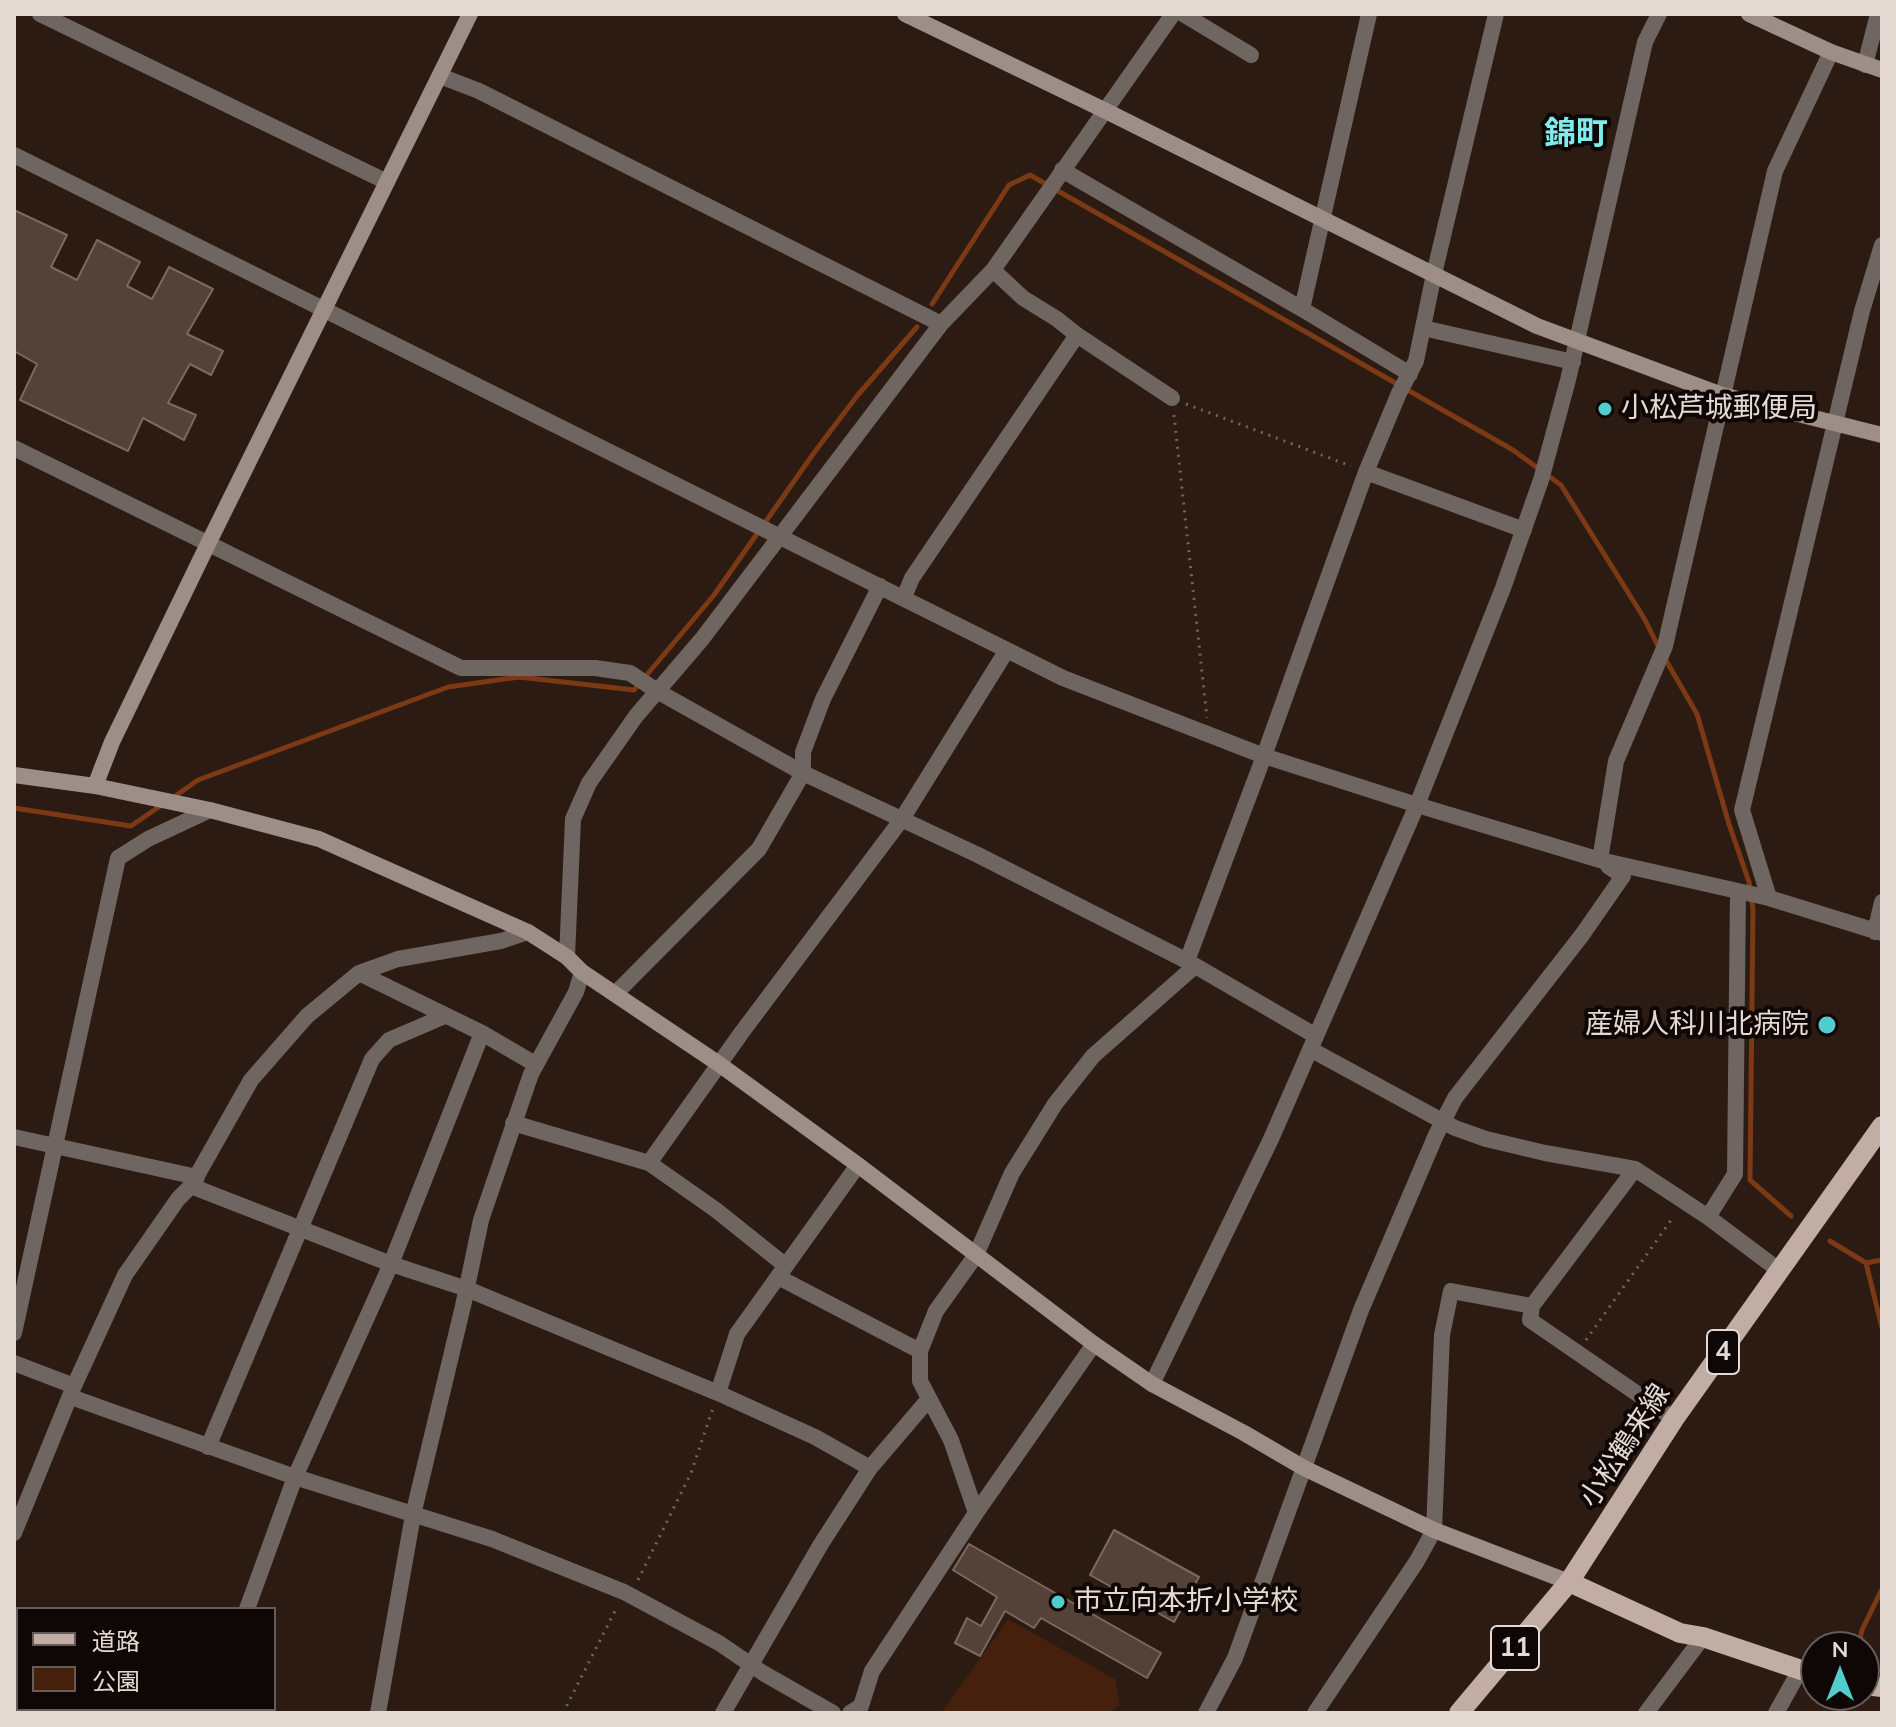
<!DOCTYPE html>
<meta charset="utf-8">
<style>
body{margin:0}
#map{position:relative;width:1896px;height:1727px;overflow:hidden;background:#2c1b13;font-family:Mulish,"Noto Sans JP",sans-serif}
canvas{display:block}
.frame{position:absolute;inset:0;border:16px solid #e5d9d3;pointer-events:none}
.legend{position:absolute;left:16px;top:1607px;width:260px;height:104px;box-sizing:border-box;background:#0f0705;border:2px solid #655b57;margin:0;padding:10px 14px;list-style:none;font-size:24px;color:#e5d9d3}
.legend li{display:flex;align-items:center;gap:16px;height:40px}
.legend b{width:40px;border:2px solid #655b57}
.north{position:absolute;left:1800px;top:1631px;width:80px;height:80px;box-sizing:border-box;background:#0f0705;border:2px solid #655b57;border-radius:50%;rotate:0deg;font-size:22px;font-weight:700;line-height:32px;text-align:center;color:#e5d9d3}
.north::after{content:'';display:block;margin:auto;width:28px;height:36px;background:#52cdce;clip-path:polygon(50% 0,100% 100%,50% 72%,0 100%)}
</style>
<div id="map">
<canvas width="1896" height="1727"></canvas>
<div class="frame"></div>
<ul class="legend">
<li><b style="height:10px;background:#c1ada4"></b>道路</li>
<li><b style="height:22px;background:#45200c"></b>公園</li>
</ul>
<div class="north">N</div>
</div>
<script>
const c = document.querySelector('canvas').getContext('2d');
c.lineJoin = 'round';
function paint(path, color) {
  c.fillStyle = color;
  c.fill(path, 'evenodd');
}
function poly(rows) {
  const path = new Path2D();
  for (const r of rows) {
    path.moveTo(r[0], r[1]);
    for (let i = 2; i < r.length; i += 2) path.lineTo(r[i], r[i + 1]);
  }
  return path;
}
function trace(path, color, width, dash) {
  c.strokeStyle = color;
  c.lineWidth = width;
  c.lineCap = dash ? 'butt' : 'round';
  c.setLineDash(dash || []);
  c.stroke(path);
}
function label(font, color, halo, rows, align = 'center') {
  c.font = font + ' Mulish,"Noto Sans JP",sans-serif';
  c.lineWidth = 8;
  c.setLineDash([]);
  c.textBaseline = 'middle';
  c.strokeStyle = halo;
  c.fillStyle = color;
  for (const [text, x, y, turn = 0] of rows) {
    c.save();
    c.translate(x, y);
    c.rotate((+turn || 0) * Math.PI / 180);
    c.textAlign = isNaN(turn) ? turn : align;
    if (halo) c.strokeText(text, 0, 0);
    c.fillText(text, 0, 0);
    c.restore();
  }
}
paint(poly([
 [1008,1619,1115,1679,1120,1705,1109,1713,941,1713]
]), '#45200c');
trace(poly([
 [932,304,1009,185,1030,175,1513,450,1561,485,1644,618,1659,648],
 [1664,657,1697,714,1729,824,1749,882,1753,909,1750,1180,1791,1216],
 [171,799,198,780,448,687,519,677,634,690,714,595,816,450,857,396,917,327],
 [14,808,131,826,163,804],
 [1830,1241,1866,1263,1882,1328],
 [1866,1263,1882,1260],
 [1858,1647,1862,1630,1882,1589],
 [1843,1713,1844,1702]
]), '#7b3914', 5);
const building = poly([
 [14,210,67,235,51,267,77,280,97,240,140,262,127,286,152,299,169,267,213,289,187,334,223,351,211,375,190,364,168,403,196,415,184,440,143,418,128,451,20,400,37,364,14,351,14,210],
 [1114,1530,1199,1577,1174,1622,1090,1575,1114,1530],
 [969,1544,1161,1653,1147,1678,1041,1618,1034,1628,1005,1611,980,1656,955,1643,967,1618,981,1626,997,1597,953,1570,969,1544]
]);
paint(building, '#544138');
trace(building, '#7d675e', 2);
trace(poly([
 [1186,404,1351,466],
 [1174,415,1207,718],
 [1586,1340,1674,1216],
 [638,1580,691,1473,713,1408],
 [563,1713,617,1607]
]), '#73645d', 3, [2, 6]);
trace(poly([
 [40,14,387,182],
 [1183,14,1251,55],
 [1369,14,1302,309,1410,374],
 [1865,65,1878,14],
 [440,76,479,91,941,324],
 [14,155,1063,678,1264,756,1417,805,1600,860,1769,898,1882,933],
 [1062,170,1302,309],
 [993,270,1023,298,1057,319,1077,335,1172,398],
 [1423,328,1573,362],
 [14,448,461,668,595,668,630,673,657,691,803,773,978,855,1187,961,1316,1036],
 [1366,472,1524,530],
 [904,597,912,578,1077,335],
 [1600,860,1616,761,1665,646,1775,171,1831,52],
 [1769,898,1742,810,1862,311,1882,245],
 [1875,932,1882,902],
 [567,957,573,819,589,783,636,716,702,639,941,324,993,270,1173,14],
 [1187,961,1264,756,1366,472,1399,393,1416,361,1434,274,1496,14],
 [359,973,482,1033,535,1064],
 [616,993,759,849,803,773,803,752,823,699,880,586],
 [1310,1049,1455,1128,1486,1139,1545,1153,1635,1169,1708,1217,1780,1271],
 [513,1123,649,1163,716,1210,786,1266],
 [14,1137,197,1177],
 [649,1163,742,1032,902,819,1007,650],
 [1635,1169,1532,1306,1530,1320,1674,1419],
 [191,1186,391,1264,467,1289,718,1393,815,1437,870,1468],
 [1708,1217,1735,1174,1738,891],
 [778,1277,920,1351],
 [14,1333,118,858,148,839,210,810],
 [14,1363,74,1386],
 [1152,1384,1271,1139,1417,805,1503,588,1541,480,1568,380,1645,42,1659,14],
 [718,1393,737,1334,858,1165],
 [71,1397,295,1477,492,1539,624,1592,719,1643,763,1673,833,1713],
 [208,1447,372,1059,389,1040,445,1016],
 [976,1513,951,1440,920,1381,920,1351,936,1311,976,1255,1012,1173,1055,1104,1093,1056,1195,966],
 [14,1533,74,1386,125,1275,178,1199,191,1186,251,1080,307,1016,359,973,398,959,501,941,528,932],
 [247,1609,295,1477,391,1264,482,1033],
 [210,1713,211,1709],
 [378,1713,413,1515,463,1306,481,1220,531,1074,576,992,582,972],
 [723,1713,821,1544,870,1468,928,1400],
 [850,1713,861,1706,872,1671,976,1513,1094,1344],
 [1206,1713,1235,1658,1361,1310,1436,1135,1455,1098,1582,935,1623,876,1608,866],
 [1315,1713,1417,1561,1434,1530,1442,1335,1451,1291,1532,1306],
 [1646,1713,1703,1637],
 [1776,1713,1800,1670]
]), '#6f6661', 16);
trace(poly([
 [905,14,1104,110,1537,326,1722,395,1882,435],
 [1749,14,1831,52,1882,70],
 [14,775,95,786,210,810,319,839,528,932,567,957,582,972,719,1064,858,1165,1094,1344,1152,1384,1244,1433,1304,1468,1434,1530,1569,1582],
 [95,786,112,742,208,544,470,14]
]), '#9d8e87', 16);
trace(poly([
 [1569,1582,1680,1633,1703,1637,1816,1675],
 [1864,1685,1882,1687],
 [1459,1713,1569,1582,1674,1419,1882,1126]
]), '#c1ada4', 20);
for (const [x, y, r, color] of [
 [1605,409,8,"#52cdce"],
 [1827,1025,10,"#52cdce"],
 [1058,1602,8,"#52cdce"]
]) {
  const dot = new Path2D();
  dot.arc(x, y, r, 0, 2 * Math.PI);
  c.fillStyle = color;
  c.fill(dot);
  trace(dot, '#0f0705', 3);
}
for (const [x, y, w] of [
 [1723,1352,32],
 [1515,1648,48]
]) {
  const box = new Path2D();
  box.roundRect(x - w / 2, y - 22, w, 44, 6);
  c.fillStyle = '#0f0705';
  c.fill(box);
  trace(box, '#e5d9d3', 2);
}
label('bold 26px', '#e5d9d3', null, [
 ["4",1723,1352],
 ["11",1515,1648]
]);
label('28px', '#e5d9d3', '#0f0705', [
 ["小松芦城郵便局",1621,409],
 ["産婦人科川北病院",1809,1025,"right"],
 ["市立向本折小学校",1074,1602]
], 'left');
label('28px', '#e5d9d3', '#0f0705', [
 ["小松鶴来線",1625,1446,-57]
]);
label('bold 32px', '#7febec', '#0f0705', [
 ["錦町",1576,134]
]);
</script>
